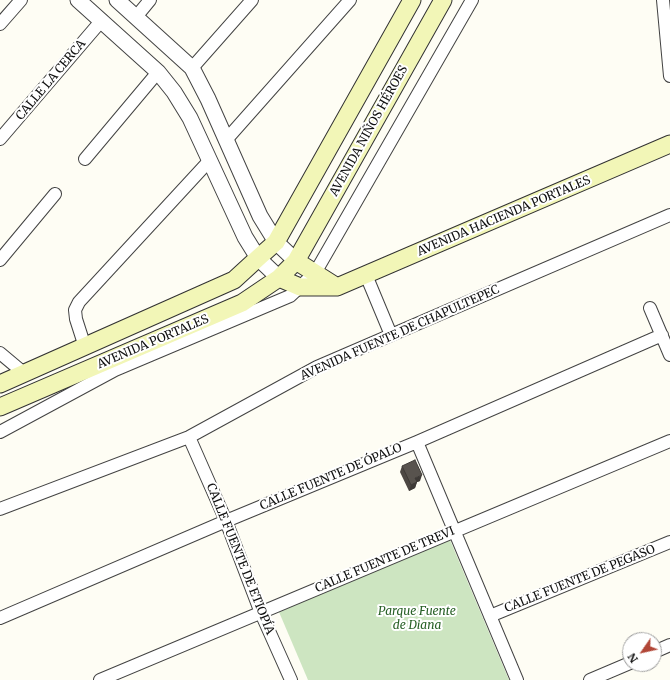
<!DOCTYPE html>
<meta charset="utf-8">
<style>
body{margin:0}
#map{position:relative;width:670px;height:680px;overflow:hidden;background:#fefdf4;font-family:Merriweather,serif}
canvas{display:block}
.north{position:absolute;left:622px;top:632px;width:40px;height:40px;box-sizing:border-box;background:#fff;border:1px solid #9f9f9f;border-radius:50%;rotate:236deg;font-size:11px;font-weight:700;line-height:16px;text-align:center;color:#101010}
.north::after{content:'';display:block;margin:auto;width:14px;height:18px;background:#b14637;clip-path:polygon(50% 0,100% 100%,50% 72%,0 100%)}
</style>
<div id="map">
<canvas width="670" height="680"></canvas>
<div class="north">N</div>
</div>
<script>
const c = document.querySelector('canvas').getContext('2d');
c.lineJoin = 'round';
function paint(path, color) {
  c.fillStyle = color;
  c.fill(path, 'evenodd');
}
function poly(rows) {
  const path = new Path2D();
  for (const r of rows) {
    path.moveTo(r[0], r[1]);
    for (let i = 2; i < r.length; i += 2) path.lineTo(r[i], r[i + 1]);
  }
  return path;
}
function trace(path, color, width, dash) {
  c.strokeStyle = color;
  c.lineWidth = width;
  c.lineCap = dash ? 'butt' : 'round';
  c.setLineDash(dash || []);
  c.stroke(path);
}
function label(font, color, halo, rows, align = 'center') {
  c.font = font + ' Merriweather,serif';
  c.lineWidth = 4;
  c.setLineDash([]);
  c.textBaseline = 'middle';
  c.strokeStyle = halo;
  c.fillStyle = color;
  for (const [text, x, y, turn = 0] of rows) {
    c.save();
    c.translate(x, y);
    c.rotate((+turn || 0) * Math.PI / 180);
    c.textAlign = isNaN(turn) ? turn : align;
    if (halo) c.strokeText(text, 0, 0);
    c.fillText(text, 0, 0);
    c.restore();
  }
}
paint(poly([
 [450,540,509,680,308,680,279,612]
]), '#cde5c1');
const minor = poly([
 [663,0,670,76],
 [136,17,150,0],
 [0,24,21,0],
 [192,68,252,0],
 [0,139,102,20],
 [226,140,350,0],
 [85,159,158,72],
 [0,260,55,194],
 [366,275,391,335],
 [650,308,670,355],
 [85,347,76,319,75,310,79,302,210,160],
 [0,353,25,374],
 [0,432,115,370,290,296,315,273,472,0],
 [189,437,226,521,261,613,291,680],
 [417,442,517,680],
 [0,509,189,437,317,367,670,215],
 [490,616,670,542],
 [0,618,226,521,417,442,662,335],
 [654,652,670,645],
 [100,680,670,441],
 [590,680,630,663]
]);
const tertiary = poly([
 [78,0,158,72,174,92,190,118,245,237,258,258,279,278],
 [117,0,192,68,208,99,260,216,276,242,296,261]
]);
const secondary = poly([
 [296,261,337,287],
 [279,278,300,287,337,287,670,144],
 [0,384,234,280,258,258,276,242,412,0],
 [0,407,242,303,279,278,296,261,443,0]
]);
trace(minor, '#434343', 14);
trace(tertiary, '#434343', 17);
trace(secondary, '#323232', 19);
trace(minor, '#fff', 12);
trace(tertiary, '#fff', 15);
trace(secondary, '#f2f6b7', 17);
paint(poly([
 [402,466,420,481,417,482,415,488,409,491,400,472]
]), '#4c4743');
paint(poly([
 [422,475,420,481,417,482,415,488,409,491,411,485,415,478]
]), '#3e3a37');
const building = poly([
 [415,460,422,475,415,478,417,482,411,485,402,466,415,460]
]);
paint(building, '#58534e');
trace(building, '#3e3a37', 1);
label('12px', '#101010', '#fff', [
 ["CALLE LA CERCA",51,80,-50],
 ["AVENIDA NIÑOS HÉROES",369,131,-61],
 ["AVENIDA HACIENDA PORTALES",504,216,-23],
 ["AVENIDA FUENTE DE CHAPULTEPEC",400,333,-24],
 ["AVENIDA PORTALES",153,342,-23],
 ["CALLE FUENTE DE ÓPALO",331,477,-23],
 ["CALLE FUENTE DE ETIOPÍA",240,559,68],
 ["CALLE FUENTE DE TREVI",385,560,-23],
 ["CALLE FUENTE DE PEGASO",580,579,-22]
]);
label('italic 12px', '#296127', '#fff', [
 ["Parque Fuente",417,612],
 ["de Diana",417,626]
]);
</script>
